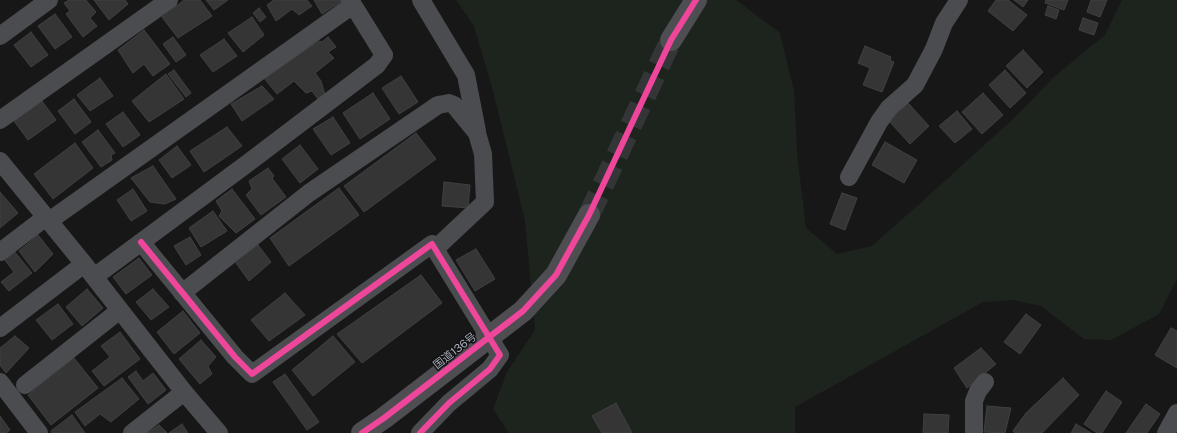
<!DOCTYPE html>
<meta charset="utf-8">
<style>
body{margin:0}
canvas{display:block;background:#171717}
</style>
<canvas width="1177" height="433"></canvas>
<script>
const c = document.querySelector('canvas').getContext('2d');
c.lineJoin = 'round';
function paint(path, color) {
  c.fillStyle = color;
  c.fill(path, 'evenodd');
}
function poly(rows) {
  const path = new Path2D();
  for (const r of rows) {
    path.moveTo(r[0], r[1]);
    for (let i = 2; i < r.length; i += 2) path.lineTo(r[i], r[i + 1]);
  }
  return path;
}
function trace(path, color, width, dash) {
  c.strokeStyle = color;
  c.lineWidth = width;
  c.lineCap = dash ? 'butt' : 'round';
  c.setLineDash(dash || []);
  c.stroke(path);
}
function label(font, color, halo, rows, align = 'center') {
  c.font = font + ' "Public Sans","Noto Sans JP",sans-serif';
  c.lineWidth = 3;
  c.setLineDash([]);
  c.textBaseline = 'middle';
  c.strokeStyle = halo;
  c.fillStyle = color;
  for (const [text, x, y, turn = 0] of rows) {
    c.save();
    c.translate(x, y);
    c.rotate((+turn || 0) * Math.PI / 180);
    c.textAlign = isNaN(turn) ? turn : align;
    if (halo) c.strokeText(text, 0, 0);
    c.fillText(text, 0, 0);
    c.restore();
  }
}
paint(poly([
 [456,0,736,0,780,33,794,91,797,154,806,228,837,254,872,246,925,199,1013,119,1054,77,1105,35,1122,0,1177,0,1177,279,1159,314,1111,340,1084,339,1041,306,1013,300,983,302,795,407,795,433,509,433,493,409,507,372,535,330,525,220,492,87,474,26]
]), '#1d241e');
const building = poly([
 [69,0,86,0,96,12,90,18,97,26,83,37,66,14,70,11,64,3,69,0],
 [94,0,125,0,128,4,109,20,94,0],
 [184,0,200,0,212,16,178,38,162,17,184,0],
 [206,0,228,0,214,10,206,0],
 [274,0,307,0,312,6,299,15,292,9,276,21,267,5,274,0],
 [314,0,341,0,342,1,322,14,314,0],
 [996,0,1008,0,1027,15,1013,31,988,11,996,0],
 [1014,0,1028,0,1023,7,1014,0],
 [1046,0,1068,0,1064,10,1045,3,1046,0],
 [1091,0,1107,0,1100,17,1087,12,1091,0],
 [1048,6,1059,10,1056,19,1045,15,1048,6],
 [259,8,266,17,260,22,253,13,259,8],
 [55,14,72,37,55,49,38,26,55,14],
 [252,17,264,35,243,52,228,33,252,17],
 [1083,18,1098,23,1094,35,1079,30,1083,18],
 [144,30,170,64,153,76,144,64,133,73,118,50,144,30],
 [31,32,48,55,31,67,14,45,31,32],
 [173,37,186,55,176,62,163,44,173,37],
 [328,37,336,47,328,52,334,58,315,73,321,81,325,95,318,99,312,91,306,93,294,81,277,94,264,78,319,41,322,42,328,37],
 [224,39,237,56,213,72,200,55,224,39],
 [865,46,891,57,890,60,894,62,882,92,863,85,870,68,858,63,865,46],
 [1023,50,1043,72,1027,88,1006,66,1023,50],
 [174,70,191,93,186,97,168,74,174,70],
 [1005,70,1026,93,1010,108,989,85,1005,70],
 [166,74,184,99,149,122,132,101,166,74],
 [401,76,418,102,399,114,382,88,401,76],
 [100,78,113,96,90,111,77,95,100,78],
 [262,86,274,99,242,121,231,104,262,86],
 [373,93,390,119,360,139,343,113,373,93],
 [983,93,1003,115,982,134,962,112,983,93],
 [74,99,91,122,75,134,58,111,74,99],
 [42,101,56,120,28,140,14,121,42,101],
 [908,103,929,126,910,144,889,121,908,103],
 [957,111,972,129,955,143,939,126,957,111],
 [123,112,140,135,123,147,106,124,123,112],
 [333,117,350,143,331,155,313,129,333,117],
 [227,127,242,146,204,172,190,151,227,127],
 [98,130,115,153,111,155,112,160,101,167,82,142,98,130],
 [416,133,436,159,364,212,344,186,416,133],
 [885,142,917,160,904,183,872,165,885,142],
 [75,143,93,168,53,199,34,174,75,143],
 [300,145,318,169,300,183,282,159,300,145],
 [177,146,191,165,172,178,159,160,177,146],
 [153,166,176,199,165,204,150,202,131,178,153,166],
 [268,168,274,176,272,178,286,197,261,215,246,195,252,189,249,181,268,168],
 [444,182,470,185,468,208,442,206,444,182],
 [339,188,359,215,289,266,270,238,339,188],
 [133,189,147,211,131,221,117,200,133,189],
 [232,189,255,219,236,233,219,216,222,211,216,201,232,189],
 [0,192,18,213,0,228,0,192],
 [842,193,857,198,845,230,830,224,842,193],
 [213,211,227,231,201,247,189,228,213,211],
 [38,235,53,254,35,272,19,251,38,235],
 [190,237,201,255,186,265,174,246,190,237],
 [258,245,271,262,249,281,236,263,258,245],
 [476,249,495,279,475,291,456,260,476,249],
 [14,251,32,273,9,291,1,282,14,272,4,259,14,251],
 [139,258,152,275,126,294,113,277,139,258],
 [421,275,442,303,362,363,337,334,421,275],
 [87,289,103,308,82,326,66,307,87,289],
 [153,289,169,307,151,320,136,302,153,289],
 [285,293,305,315,269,341,251,320,285,293],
 [58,304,73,324,52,340,36,320,58,304],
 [183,311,200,333,174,354,157,332,183,311],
 [1026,314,1041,325,1020,354,1004,342,1026,314],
 [1171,328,1177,331,1177,368,1155,355,1171,328],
 [120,332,140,359,104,386,92,371,110,357,101,346,120,332],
 [15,336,29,348,6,373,0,365,0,348,15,336],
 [333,336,355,362,313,396,292,370,333,336],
 [201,340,216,357,208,366,212,374,200,384,179,359,201,340],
 [981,348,996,364,967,388,954,368,981,348],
 [74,358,98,388,51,425,28,395,74,358],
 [136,371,143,381,153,373,166,390,148,404,128,377,136,371],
 [285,374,319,422,307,430,273,382,285,374],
 [122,378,139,399,111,422,100,414,85,426,75,412,122,378],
 [1063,378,1079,395,1042,433,1015,433,1013,431,1026,413,1063,378],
 [1106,391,1122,402,1102,433,1097,433,1084,424,1106,391],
 [616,403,632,433,602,433,592,416,616,403],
 [1146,404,1160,414,1147,433,1126,433,1146,404],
 [987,406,1011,408,1005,433,984,432,987,406],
 [924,414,949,415,948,433,923,433,924,414],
 [72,415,85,433,52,433,51,431,72,415],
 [0,416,10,430,6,433,0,433,0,416],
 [182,424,188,433,169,433,182,424],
 [1076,424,1091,433,1071,433,1076,424],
 [159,425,167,433,147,433,159,425]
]);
paint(building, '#353536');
trace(building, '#3f4043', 1);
trace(poly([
 [589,215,671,40]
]), '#343537', 22, [22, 11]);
trace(poly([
 [421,0,466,75,477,131],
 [0,36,49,0],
 [0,120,169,0],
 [0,161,84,264,184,392,219,433],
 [849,177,879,122,889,108,915,85,934,49,944,23,959,0],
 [49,221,353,5],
 [141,242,235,357,252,374,432,244,500,355,490,369,449,403,420,433],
 [0,252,46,217],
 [94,277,248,163,377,65,384,55,350,0],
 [182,293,309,193,438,105,449,103,454,105,477,133,483,154,485,202,435,249],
 [0,328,84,264],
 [0,382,39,433],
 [25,385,120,310],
 [132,433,184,392],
 [974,433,974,401,978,391,985,382],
 [1166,433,1177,413]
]), '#4b4c50', 18);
trace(poly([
 [671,40,696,0],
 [362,433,384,418,523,311,556,275,589,215]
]), '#4e4e52', 22);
trace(poly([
 [141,242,235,357,252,374,432,244,500,355,490,369,449,403,420,433],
 [362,433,384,418,523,311,556,275,589,215,671,40,696,0]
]), '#ed469a', 6);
label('11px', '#a8adb8', '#111113', [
 ["国道136号",455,351,-38]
]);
</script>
